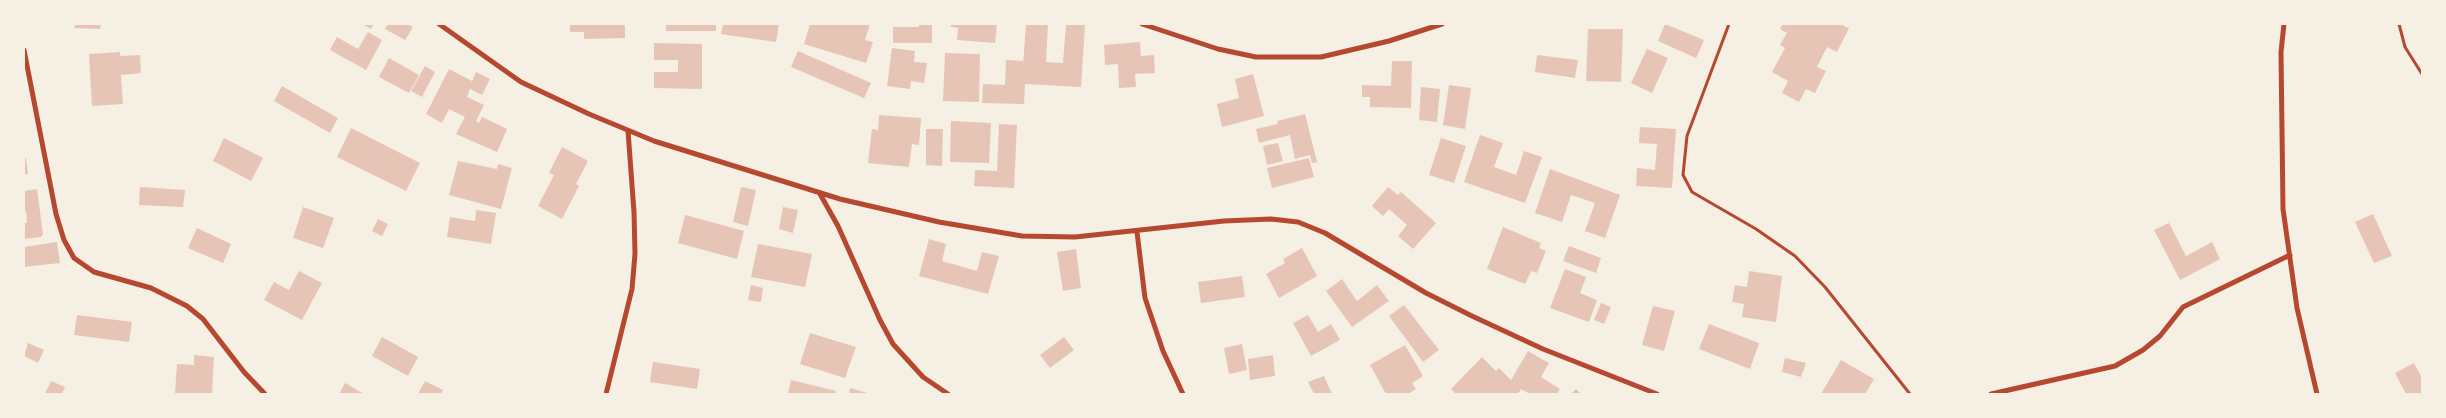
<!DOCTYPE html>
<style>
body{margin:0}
#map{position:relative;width:2446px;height:418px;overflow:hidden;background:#f6efe4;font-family:"Noto Sans",sans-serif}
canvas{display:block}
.frame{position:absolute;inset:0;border:25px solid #f6efe4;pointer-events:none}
</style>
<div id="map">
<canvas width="2446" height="418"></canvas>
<div class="frame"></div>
</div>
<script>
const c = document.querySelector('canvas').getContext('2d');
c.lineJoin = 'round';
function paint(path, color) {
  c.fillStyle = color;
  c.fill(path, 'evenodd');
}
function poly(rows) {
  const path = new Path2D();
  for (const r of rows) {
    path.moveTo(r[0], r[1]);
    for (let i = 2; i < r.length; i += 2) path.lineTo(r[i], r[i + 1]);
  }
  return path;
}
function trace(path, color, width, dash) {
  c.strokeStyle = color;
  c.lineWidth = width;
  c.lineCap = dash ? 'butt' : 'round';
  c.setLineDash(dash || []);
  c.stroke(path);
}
paint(poly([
 [75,24,101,24,100,29,74,28],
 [362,24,374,24,371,29],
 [388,24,408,24,413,27,405,40,385,29],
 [570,24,625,24,625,38,584,39,584,32,570,32],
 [666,24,716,24,716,31,666,31],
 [723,24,779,24,776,42,721,34],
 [810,24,870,24,865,40,873,42,866,63,804,44],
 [919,24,932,24,932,43,893,43,893,27,919,27],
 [951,24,997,24,995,43,957,40,958,28,951,27],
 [1026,24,1048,24,1046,62,1063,63,1066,24,1085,25,1081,87,1025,84,1024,104,982,103,983,84,1005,85,1006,60,1023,61,1023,66],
 [1665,24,1704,40,1696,58,1658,41],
 [1783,24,1840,24,1849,28,1837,52,1827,47,1817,67,1826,71,1815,93,1806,89,1799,102,1782,93,1788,81,1772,72,1785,48,1780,45,1787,33,1780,29],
 [1588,29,1623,29,1621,82,1586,81],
 [368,32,382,40,366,70,330,50,337,37,358,49],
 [1140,42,1141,56,1154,55,1155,73,1135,74,1136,87,1119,88,1118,64,1105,65,1104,45],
 [654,43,702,44,702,89,654,88,654,72,678,72,678,60,654,60],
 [892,48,915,51,914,62,927,63,924,83,911,81,910,89,887,86],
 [1647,49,1668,58,1652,93,1631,83],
 [798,51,871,83,864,98,791,67],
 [120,52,120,56,140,55,141,73,121,75,123,104,92,106,89,54],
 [945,53,980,54,979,102,943,101],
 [1537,55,1578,60,1575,78,1535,72],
 [389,58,419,75,409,93,379,77],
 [1392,61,1412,61,1411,108,1370,107,1370,97,1362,97,1362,85,1391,86],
 [425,66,435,72,422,97,411,91],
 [449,69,472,81,476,72,490,79,482,95,470,89,467,97,484,105,476,121,479,123,482,117,507,129,497,152,456,134,465,117,449,109,442,123,426,114],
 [1253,74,1264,116,1222,127,1217,104,1239,98,1235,79],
 [1449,85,1471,88,1465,129,1443,125],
 [282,86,338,118,330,133,274,101],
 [1421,87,1440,89,1437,122,1419,120],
 [1305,114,1317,162,1312,163,1310,155,1295,159,1290,135,1259,143,1256,129,1278,124,1277,121],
 [879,115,921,118,919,145,912,144,909,167,868,163,872,129,878,130],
 [951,121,991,123,989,163,950,162],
 [999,124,1017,125,1014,188,974,186,975,170,997,171],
 [1640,127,1676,129,1672,188,1636,186,1637,168,1655,170,1657,144,1639,143],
 [351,128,420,163,406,191,337,157],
 [926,129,943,129,942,166,926,165],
 [1480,135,1503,143,1494,167,1516,175,1524,151,1542,157,1525,203,1464,182],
 [224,138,263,158,251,181,213,161],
 [1441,138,1466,146,1454,183,1429,175],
 [1278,143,1283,161,1267,165,1263,146],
 [562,147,588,161,576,184,579,186,562,219,538,206,554,175,549,173],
 [24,158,26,158,28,174,24,175],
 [1309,158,1314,177,1272,188,1267,168],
 [458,161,497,169,498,164,512,168,501,209,449,195],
 [1550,169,1620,195,1605,238,1585,231,1595,203,1571,195,1562,222,1535,213],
 [140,187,185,190,183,207,139,205],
 [741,187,756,190,748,226,733,222],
 [1388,187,1398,195,1401,192,1436,223,1413,249,1398,236,1407,225,1389,209,1383,216,1372,206],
 [37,189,43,234,41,237,24,239,24,223,27,223,26,211,24,211,24,191],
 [303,207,334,218,323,248,293,238],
 [783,207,798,210,793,233,779,229],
 [476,210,496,213,491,244,447,237,450,217,475,221],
 [2373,214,2392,256,2374,263,2355,222],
 [685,215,744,231,737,259,678,243],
 [378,219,388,224,382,236,372,231],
 [2169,223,2186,256,2212,242,2220,259,2180,280,2154,230],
 [1503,227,1541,243,1539,248,1546,251,1537,273,1531,271,1525,284,1487,269],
 [197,228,231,244,223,263,188,248],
 [929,239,946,244,942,261,977,271,982,252,999,256,988,294,919,276],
 [57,242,60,263,24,267,24,247],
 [758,244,812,254,805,287,751,277],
 [1569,246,1601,258,1596,273,1563,261],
 [1302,248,1317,276,1279,298,1266,274,1285,263,1283,259],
 [1076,249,1081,288,1063,291,1057,252],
 [1565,269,1586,277,1580,293,1597,300,1589,322,1550,308],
 [299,271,322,283,302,320,264,300,274,282,289,290],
 [1749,271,1782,276,1776,322,1742,317,1744,304,1732,302,1735,285,1747,287],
 [1242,276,1245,297,1201,303,1198,282],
 [1342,279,1357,301,1377,285,1389,301,1352,327,1326,291],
 [751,285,763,288,761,302,748,300],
 [1601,303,1611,307,1604,324,1594,320],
 [1404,305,1439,350,1423,362,1389,316],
 [1653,306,1675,311,1664,351,1642,345],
 [77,315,132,322,129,342,74,335],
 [1308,315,1318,332,1331,324,1340,340,1311,356,1293,323],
 [1709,324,1759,343,1750,369,1699,349],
 [810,333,856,347,845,378,800,364],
 [382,337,418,357,408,376,372,356],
 [1064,337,1074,350,1050,368,1040,355],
 [28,343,44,350,38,363,24,356],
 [1242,344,1247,370,1229,374,1224,348],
 [1405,345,1423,376,1412,383,1416,389,1408,394,1386,394,1370,365],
 [1528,351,1549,363,1541,377,1560,389,1557,394,1530,394,1519,388,1521,390,1517,394,1456,394,1451,389,1482,357,1496,371,1499,368,1511,380],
 [194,355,214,357,212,394,175,394,177,364,194,365],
 [1273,355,1275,376,1250,380,1248,359],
 [1785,358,1806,363,1801,377,1782,372],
 [1841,360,1874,379,1865,394,1821,394],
 [653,362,700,369,697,389,650,382],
 [2414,363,2422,378,2422,394,2406,394,2395,373],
 [1324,376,1332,394,1314,394,1308,382],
 [791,380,836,391,835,394,788,394],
 [51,381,65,387,62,394,45,394],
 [425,381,443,390,441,394,418,394],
 [345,383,364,394,339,394],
 [850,388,871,394,849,394],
 [1576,389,1581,394,1571,394]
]), '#e6c5b7');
trace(poly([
 [1729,24,1687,136,1683,175,1692,192,1756,229,1795,256,1825,287,1910,394],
 [2399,24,2405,47,2422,74]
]), '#b5482f', 3);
trace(poly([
 [439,24,521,82,589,114,654,141,840,199,939,222,1022,236,1075,237,1224,221,1271,219,1298,222,1325,233,1426,293,1472,316,1543,349,1657,394],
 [1142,24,1218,49,1256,57,1321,57,1389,41,1442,24],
 [2284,24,2281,52,2283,209,2297,308,2317,394],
 [24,50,56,214,64,240,74,258,94,272,151,288,187,306,203,319,244,372,265,394],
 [820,194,838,226,880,320,893,344,923,377,948,394],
 [1137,232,1145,298,1163,351,1183,394],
 [606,394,632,289,635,254,634,212,628,131],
 [1991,394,2115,366,2143,350,2160,336,2183,307,2290,255]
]), '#b5482f', 5);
</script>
